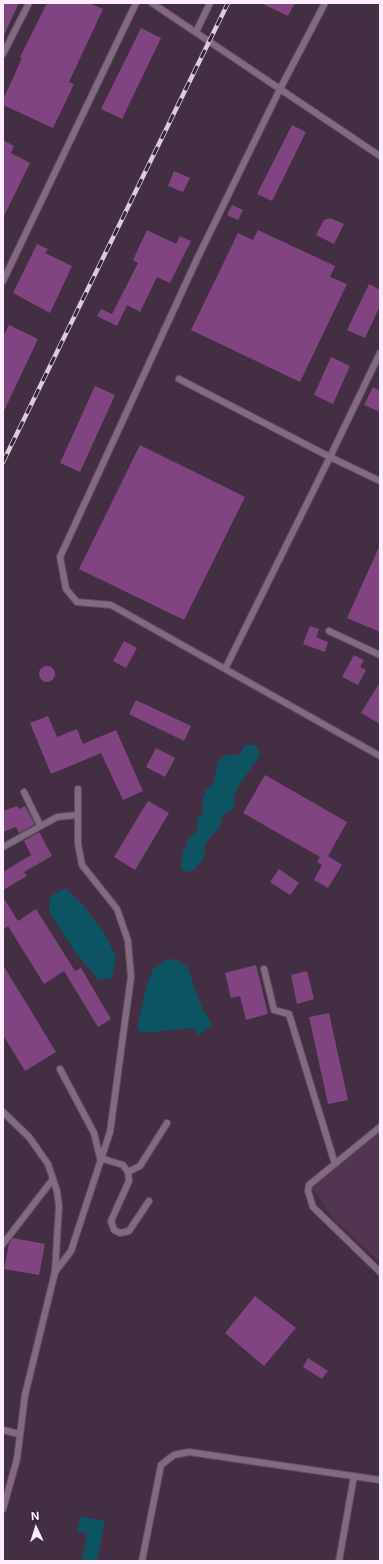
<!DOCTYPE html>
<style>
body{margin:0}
#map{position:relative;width:383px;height:1564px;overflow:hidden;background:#442e44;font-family:Inter,sans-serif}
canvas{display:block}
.frame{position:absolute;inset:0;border:4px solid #fbedfb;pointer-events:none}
.north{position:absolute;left:16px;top:1508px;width:40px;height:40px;-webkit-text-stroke:3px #392439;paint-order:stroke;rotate:356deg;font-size:11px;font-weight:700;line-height:16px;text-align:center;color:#fbedfb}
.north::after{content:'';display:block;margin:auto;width:14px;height:18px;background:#fbedfb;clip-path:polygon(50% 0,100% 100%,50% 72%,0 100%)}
</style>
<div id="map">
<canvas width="383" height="1564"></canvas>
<div class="frame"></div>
<div class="north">N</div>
</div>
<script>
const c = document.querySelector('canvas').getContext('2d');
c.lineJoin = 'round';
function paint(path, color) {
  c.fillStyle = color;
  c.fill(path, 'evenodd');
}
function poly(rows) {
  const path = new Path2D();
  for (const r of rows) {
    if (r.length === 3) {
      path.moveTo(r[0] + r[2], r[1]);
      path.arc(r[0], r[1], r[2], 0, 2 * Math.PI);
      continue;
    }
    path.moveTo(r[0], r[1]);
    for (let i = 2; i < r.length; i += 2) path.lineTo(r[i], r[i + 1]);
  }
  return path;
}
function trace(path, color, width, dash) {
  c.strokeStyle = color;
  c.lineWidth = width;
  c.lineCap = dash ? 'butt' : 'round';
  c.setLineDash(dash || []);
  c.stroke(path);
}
paint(poly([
 [380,1131,380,1262,333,1219,311,1186]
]), '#513551');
paint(poly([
 [245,745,256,745,260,755,237,788,234,796,234,809,222,815,220,827,207,841,204,848,205,854,203,860,192,871,186,872,181,869,183,850,187,846,187,840,197,831,197,819,203,813,203,796,207,789,213,785,218,761,226,755,239,755],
 [65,888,83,905,104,932,116,957,112,978,99,980,77,955,49,912,50,897],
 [176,959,187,967,202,1008,213,1025,199,1035,193,1028,141,1033,137,1027,147,985,153,969,166,960],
 [80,1516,105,1521,97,1561,82,1561,87,1534,77,1531]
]), '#0d5463');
paint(poly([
 [3,3,19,3,3,37],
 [47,3,89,3,103,9,69,82,74,84,53,128,3,105,3,100,22,58,20,57],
 [261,3,295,3,288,16],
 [141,28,161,38,122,119,101,109],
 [292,125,306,132,272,201,257,194],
 [3,140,14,146,11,153,30,163,3,218],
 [174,171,190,178,183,192,168,186],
 [232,205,243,210,238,220,227,215],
 [330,218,344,224,334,244,316,235,324,220],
 [147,230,176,244,180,236,191,241,170,283,157,277,140,312,127,305,117,326,97,316,101,309,112,314,138,263,133,260],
 [258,230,335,266,330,277,347,284,300,382,191,330,238,233,253,240],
 [37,244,48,249,45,253,72,266,50,313,13,293],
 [369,284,380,290,380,306,365,338,347,330],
 [9,325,38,339,3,413,3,337],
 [331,357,350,366,333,404,314,395],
 [95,386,115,395,80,472,60,463],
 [373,387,380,391,380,412,364,405],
 [140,445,245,497,184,620,79,569],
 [380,545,380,632,347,618],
 [310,626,319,629,316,637,328,642,325,652,303,644],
 [124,641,137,648,126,668,113,661],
 [354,655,364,660,360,667,366,670,358,685,342,677],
 [47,674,8],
 [380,682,380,724,361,713],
 [136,700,191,726,184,741,129,714],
 [48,716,57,737,77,729,83,744,116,730,143,791,123,800,101,753,51,774,30,723],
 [156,748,175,758,165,777,146,767],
 [265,775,347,822,328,856,342,865,328,888,314,880,322,865,317,862,320,857,243,813],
 [148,801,169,813,135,870,114,857],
 [17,806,19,809,25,806,35,824,19,833,16,827,3,832,3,811],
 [39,832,52,856,24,872,27,876,3,890,3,872,31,855,24,841],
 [279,869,299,883,290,895,270,882],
 [3,897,18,921,36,909,75,971,81,968,111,1019,98,1027,64,971,44,984,8,926,3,930],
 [3,965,56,1052,25,1071,3,1035],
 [256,965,268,1014,246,1020,240,996,231,998,225,973],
 [307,971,314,999,297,1004,291,975],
 [329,1013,348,1100,328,1104,309,1017],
 [13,1238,45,1244,39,1275,4,1269,9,1244],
 [255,1296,296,1328,264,1366,225,1333],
 [308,1358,328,1371,322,1379,303,1367]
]), '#804581');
const lane = poly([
 [152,3,280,89,325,3],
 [196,32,210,3],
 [3,54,29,3],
 [380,156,280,89,197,259,60,557,66,589,77,602,111,605,380,756],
 [3,281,136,3],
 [380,353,330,457,380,481],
 [179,379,330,457,225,669],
 [329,631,380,655],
 [24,792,40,825],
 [3,847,57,817,78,815],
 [264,969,274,1010,289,1014,335,1164],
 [60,1069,94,1133,100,1158,123,1165,128,1172,129,1181,111,1221,114,1230,120,1233,129,1231,149,1201],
 [3,1112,29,1137,48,1164,57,1191,59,1206,55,1272,25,1395,17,1459,3,1509],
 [380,1127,309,1185,308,1191,313,1207,380,1272],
 [128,1172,140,1166,167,1123],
 [3,1244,53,1179],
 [55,1272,71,1251,110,1132,131,977,128,941,117,909,82,865,78,844,78,789],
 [3,1430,19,1434],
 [142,1561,161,1465,174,1455,189,1452,380,1480],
 [339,1561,354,1476]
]);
trace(lane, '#604d60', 8);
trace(lane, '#836a82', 6);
const rail = poly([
 [3,462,228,3]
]);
trace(rail, '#dbcbdb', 4.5);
trace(rail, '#392439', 3, [9]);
</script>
